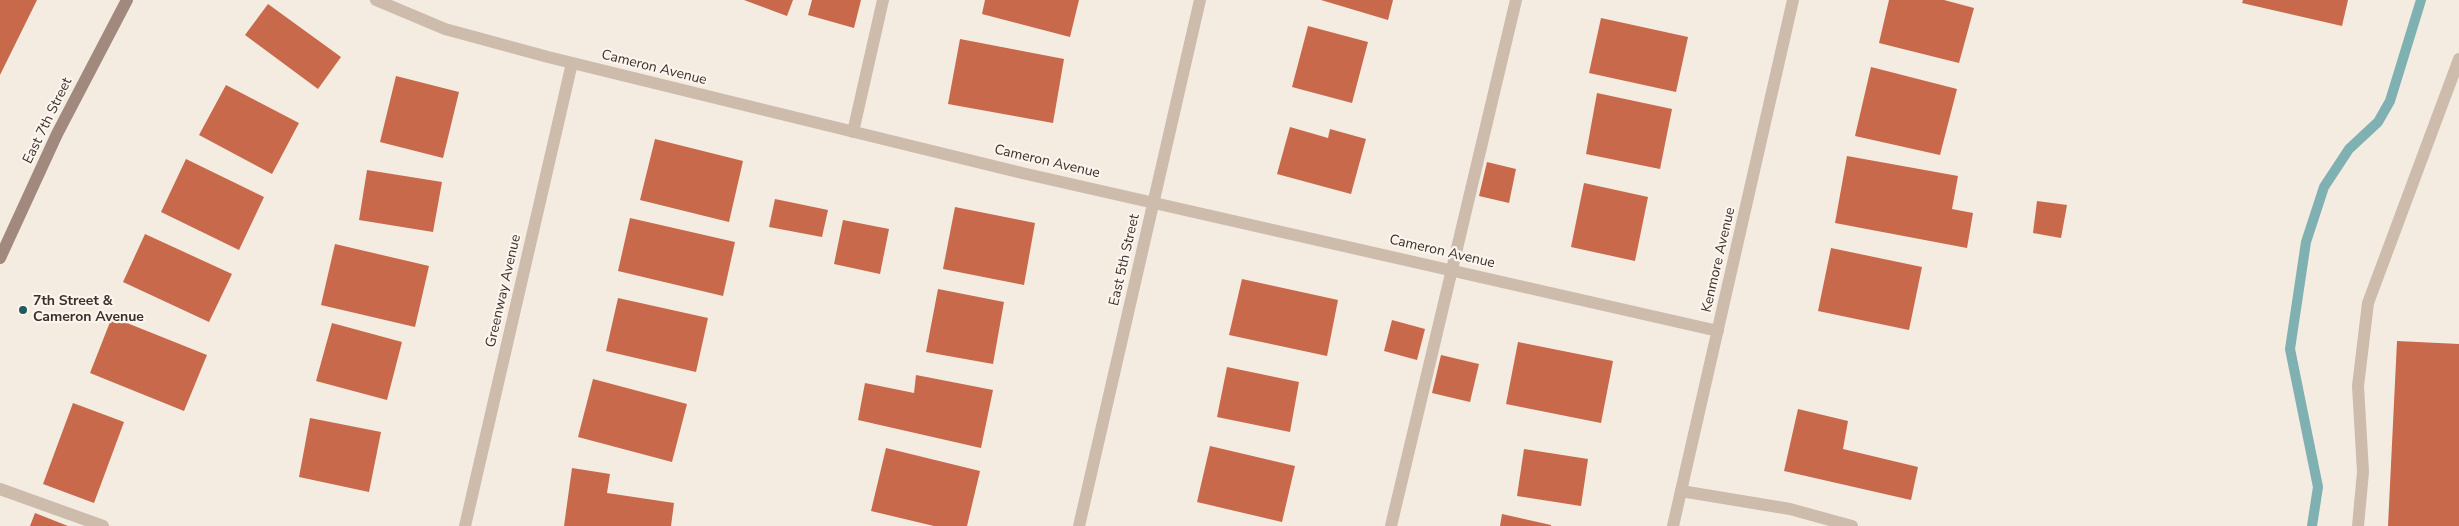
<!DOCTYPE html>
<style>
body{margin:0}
canvas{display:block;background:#f4ebe1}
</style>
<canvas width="2459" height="526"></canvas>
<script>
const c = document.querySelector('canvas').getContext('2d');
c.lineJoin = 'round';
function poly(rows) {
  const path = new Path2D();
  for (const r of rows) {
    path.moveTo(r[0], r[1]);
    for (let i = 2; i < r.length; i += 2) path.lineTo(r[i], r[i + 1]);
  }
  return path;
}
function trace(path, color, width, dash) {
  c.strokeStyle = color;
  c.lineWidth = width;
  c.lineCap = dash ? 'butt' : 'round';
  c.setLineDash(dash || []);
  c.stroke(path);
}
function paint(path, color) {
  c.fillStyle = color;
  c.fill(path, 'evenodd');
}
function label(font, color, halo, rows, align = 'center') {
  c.font = font + ' "Nunito Sans",sans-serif';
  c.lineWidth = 4.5;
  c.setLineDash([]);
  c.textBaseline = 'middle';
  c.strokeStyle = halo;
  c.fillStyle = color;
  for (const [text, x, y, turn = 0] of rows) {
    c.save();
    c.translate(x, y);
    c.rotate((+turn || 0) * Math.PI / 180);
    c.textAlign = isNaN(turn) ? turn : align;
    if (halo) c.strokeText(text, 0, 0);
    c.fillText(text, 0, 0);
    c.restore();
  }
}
trace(poly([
 [2312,526,2318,487,2290,349,2306,242,2324,187,2349,149,2378,122,2390,101,2421,0]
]), '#7fb0b2', 10);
paint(poly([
 [0,0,37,0,0,75],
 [744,0,793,0,787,16],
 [812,0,861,0,854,28,808,15],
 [985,0,1079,0,1070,37,982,14],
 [1321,0,1393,0,1388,20],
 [1889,0,1944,0,1974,8,1959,63,1879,43],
 [2243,0,2348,0,2342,26,2242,3],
 [268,4,341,57,318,89,245,35],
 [1601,18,1688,37,1676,92,1589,73],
 [1308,26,1368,42,1352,103,1292,87],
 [960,39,1064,59,1053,123,948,104],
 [1871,67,1957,89,1940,155,1855,136],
 [396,76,459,92,443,158,380,142],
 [226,85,299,123,272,174,199,135],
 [1597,93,1672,109,1660,169,1586,154],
 [1290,127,1328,138,1330,129,1366,139,1351,194,1277,174],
 [655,139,743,161,729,222,640,200],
 [1847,156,1958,176,1952,209,1973,213,1967,248,1835,223],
 [186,159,264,197,239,250,161,212],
 [1487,162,1516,169,1509,203,1479,196],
 [367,170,442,182,433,232,359,220],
 [1584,183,1648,197,1635,261,1571,247],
 [775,199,828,210,822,237,769,227],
 [2037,201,2067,205,2061,238,2033,233],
 [955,207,1035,223,1024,285,943,269],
 [630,218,735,242,723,296,618,271],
 [843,220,889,229,880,274,834,264],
 [145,234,232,274,209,322,123,282],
 [335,244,429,266,415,327,321,305],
 [1831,248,1922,267,1909,330,1818,311],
 [1242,279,1338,300,1327,356,1229,335],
 [938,289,1004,302,993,364,926,352],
 [618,298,708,318,696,372,606,351],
 [112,317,207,355,184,411,90,373],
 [1392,320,1425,329,1417,360,1384,351],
 [332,323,402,342,387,400,316,381],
 [2397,341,2459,344,2459,526,2388,526],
 [1518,342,1613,361,1601,423,1506,404],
 [1441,355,1479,364,1470,402,1432,393],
 [1227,367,1299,382,1290,432,1217,417],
 [916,375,993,390,981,448,858,420,865,383,914,393],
 [593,379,687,404,672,462,578,437],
 [73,403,124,422,94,503,43,484],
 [1798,409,1848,421,1843,449,1918,467,1911,500,1784,471],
 [310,418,381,432,369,492,299,477],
 [1210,446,1295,466,1282,522,1197,502],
 [886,448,980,471,967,526,934,526,871,511],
 [1524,449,1588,459,1581,506,1517,496],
 [572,468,610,474,607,493,674,503,671,526,564,526],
 [35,513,68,526,30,526],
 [1502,514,1551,525,1551,526,1500,526]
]), '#c8694b');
trace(poly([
 [853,132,883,0],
 [0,489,103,526],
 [1681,491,1790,509,1852,526],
 [1391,526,1516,0],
 [2358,526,2363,472,2358,386,2368,303,2459,59]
]), '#cdbbac', 12);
trace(poly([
 [376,0,445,29,548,57,1022,173,1718,331],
 [465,526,572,63],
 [1079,526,1200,0],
 [1673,526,1793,0]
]), '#cdbbac', 12);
trace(poly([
 [0,258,57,134,127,0]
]), '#a18a7d', 12);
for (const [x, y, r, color] of [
 [23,310,5,"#1f5a5e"]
]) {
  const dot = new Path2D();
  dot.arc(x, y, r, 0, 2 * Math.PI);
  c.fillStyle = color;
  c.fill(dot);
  trace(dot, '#fbf5ee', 2);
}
label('14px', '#3b302b', '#fbf5ee', [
 ["Cameron Avenue",654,68,14],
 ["East 7th Street",48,121,-64],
 ["Cameron Avenue",1047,162,13],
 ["Cameron Avenue",1442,252,13],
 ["East 5th Street",1125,260,-77],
 ["Kenmore Avenue",1719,260,-77],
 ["Greenway Avenue",504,291,-77]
]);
label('bold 14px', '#3b302b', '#fbf5ee', [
 ["7th Street &",33,302],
 ["Cameron Avenue",33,318]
], 'left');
</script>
